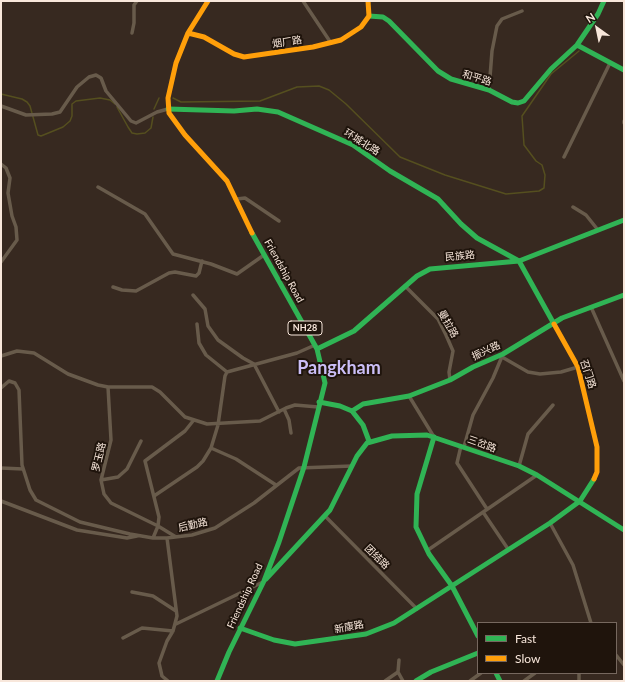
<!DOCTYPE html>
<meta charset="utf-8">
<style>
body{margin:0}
#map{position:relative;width:625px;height:682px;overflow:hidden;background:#372920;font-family:Lato,sans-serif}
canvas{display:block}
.frame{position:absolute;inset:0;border:2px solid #f8e7db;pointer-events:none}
.legend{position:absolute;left:477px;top:622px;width:140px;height:52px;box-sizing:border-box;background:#1f140c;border:1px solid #76685f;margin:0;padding:5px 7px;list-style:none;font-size:12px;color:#f8e7db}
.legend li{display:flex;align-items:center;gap:8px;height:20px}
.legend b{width:20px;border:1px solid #76685f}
.north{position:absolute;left:577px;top:8px;width:40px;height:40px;-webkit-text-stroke:3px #1f140c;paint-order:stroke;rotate:327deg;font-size:11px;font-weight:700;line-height:16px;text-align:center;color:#f8e7db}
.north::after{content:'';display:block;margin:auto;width:14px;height:18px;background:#f8e7db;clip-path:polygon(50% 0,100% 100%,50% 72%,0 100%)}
</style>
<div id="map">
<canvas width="625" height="682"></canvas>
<div class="frame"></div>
<ul class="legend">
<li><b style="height:5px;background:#30b455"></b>Fast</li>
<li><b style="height:5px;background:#ff9f0a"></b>Slow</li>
</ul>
<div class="north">N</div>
</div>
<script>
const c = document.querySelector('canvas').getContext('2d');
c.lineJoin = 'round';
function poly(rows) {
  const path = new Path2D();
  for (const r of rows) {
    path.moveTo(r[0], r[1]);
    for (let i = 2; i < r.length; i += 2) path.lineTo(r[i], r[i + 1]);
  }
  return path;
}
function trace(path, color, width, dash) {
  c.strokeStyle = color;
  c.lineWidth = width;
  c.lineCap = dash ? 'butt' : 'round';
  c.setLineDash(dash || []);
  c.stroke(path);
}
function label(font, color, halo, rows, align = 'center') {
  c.font = font + ' Lato,"Noto Sans SC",sans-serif';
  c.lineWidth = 4;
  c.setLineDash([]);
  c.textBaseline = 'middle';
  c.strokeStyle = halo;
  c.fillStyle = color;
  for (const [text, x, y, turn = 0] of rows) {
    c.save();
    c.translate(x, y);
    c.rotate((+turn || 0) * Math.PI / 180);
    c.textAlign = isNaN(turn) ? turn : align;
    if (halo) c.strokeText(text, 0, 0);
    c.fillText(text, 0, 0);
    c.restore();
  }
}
trace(poly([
 [1,94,22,99,27,102,30,106,38,135,41,136,63,127,70,121,72,116,72,104,76,101,100,98,110,100,115,104],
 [173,98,181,102,260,101,297,87,319,86,329,90,346,104,400,157,445,175,506,194,539,191,544,188,545,175,542,165,536,161,524,145,522,116,551,74,579,51],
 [117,107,128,127,132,133,137,134,145,133,151,128,153,117],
 [154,109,159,98]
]), '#554f1f', 1.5);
trace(poly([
 [303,1,331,43],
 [132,33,134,23,134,5,137,1],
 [489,90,492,51,497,26,502,19,522,11],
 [1,106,26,115,52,114,60,112,77,87,89,77,96,75,101,78,106,91,131,121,136,123,157,112,168,109],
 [624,121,624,123],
 [564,157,610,63],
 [1,164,6,168,10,178,8,193,12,216,16,227,17,240,1,262],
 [98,187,145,214,173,254,211,264,237,274,264,255],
 [237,199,245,198,279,221],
 [573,207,586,215,598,230],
 [405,286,438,319,446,335,453,351,449,372,450,380],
 [113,287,122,290,136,291,169,273,175,272,196,276,199,273,202,261],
 [193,295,205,309,208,326,218,340,243,358,254,364,279,412],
 [591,307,624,381],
 [197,324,199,343,206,355,227,372],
 [1,356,17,351,34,353,68,374,98,385,108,387,152,387,160,392,185,417,207,424,260,421,286,408,295,405,318,407],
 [502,357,528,372,540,374,561,372,578,367],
 [108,387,111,440,101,480,104,494,111,503,158,526,176,537],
 [1,388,9,381,15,383,19,390,22,465,30,490,36,500,80,522,130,534,153,538,167,538],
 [409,396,434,437],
 [284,409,289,420,291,433],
 [461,446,457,463,487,509],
 [464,447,473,415,493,378,503,354],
 [211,448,236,459,276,485],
 [519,466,528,434,553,405],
 [1,468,23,469],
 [101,480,118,477,127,469,141,441],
 [154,496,197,467,203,461,211,448,218,425,225,376,227,372,297,353,315,345],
 [1,501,77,530,127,538,137,536],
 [483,512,508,549],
 [325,516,417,609],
 [550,523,573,565,591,623],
 [153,538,158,526,159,517,145,461,185,431,193,421],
 [428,550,537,475],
 [132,592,153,596,176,611],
 [176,624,263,582],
 [123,638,142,628,173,631],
 [616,655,624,665],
 [398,672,403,681],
 [579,673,579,681],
 [168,681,162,676,159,663,167,641,173,631,177,616,167,538,192,535,215,528,254,503,299,468,352,466],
 [385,681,398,672,399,660],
 [470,681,481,673],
 [524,681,535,673]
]), '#685b4b', 3.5);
trace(poly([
 [369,16,383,17,389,21,438,71,451,79,489,90,512,102,518,103,524,101,551,69,577,45,598,14,604,1],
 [577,45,624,70],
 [168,109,234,111,257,109,278,112,353,145,390,171,438,199,461,224,477,238,519,261,554,324],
 [317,349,354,331,417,276,430,269,519,261,624,220],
 [319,402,340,406,352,411,363,425,369,441],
 [352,411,363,404,409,396,450,380,473,367,503,354,562,318,624,295],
 [434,437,417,494,416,527,429,554,452,586,478,636],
 [266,579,330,510,357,456,367,443,392,436,427,435,519,466,537,475,624,530],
 [240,628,274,640,295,644,366,634,394,623,550,523,580,501,594,479],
 [496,673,500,681],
 [217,681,229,652,264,581,279,542,304,467,325,383,317,349,252,233],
 [416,681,431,672,478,653]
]), '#30b455', 5);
trace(poly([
 [208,1,188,33,176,63,168,98,169,113,185,135,227,181,252,233],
 [188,33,204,37,234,54,244,57,313,47,341,40,361,27,369,16,368,1],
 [554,324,578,367,597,447,597,472,594,479]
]), '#ff9f0a', 5);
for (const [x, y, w] of [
 [305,328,34]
]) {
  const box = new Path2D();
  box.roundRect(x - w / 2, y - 7, w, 14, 3);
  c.fillStyle = '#1f140c';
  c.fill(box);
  trace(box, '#f8e7db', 1);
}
label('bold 9px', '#f8e7db', null, [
 ["NH28",305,328]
]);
label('10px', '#f8e7db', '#1f140c', [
 ["烟厂路",287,42,-9],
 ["和平路",477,78,17],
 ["环城北路",362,142,32],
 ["民族路",460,256,-5],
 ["Friendship Road",284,271,61],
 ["曼拉路",448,324,60],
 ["振兴路",486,351,-25],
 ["召门路",588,374,72],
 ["三岔路",482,444,20],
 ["罗玉路",99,457,-76],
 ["后勤路",193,525,-13],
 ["团结路",377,557,45],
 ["Friendship Road",245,596,-65],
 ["新康路",349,627,-11]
]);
label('bold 18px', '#cbbef7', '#1f140c', [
 ["Pangkham",339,368]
]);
</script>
